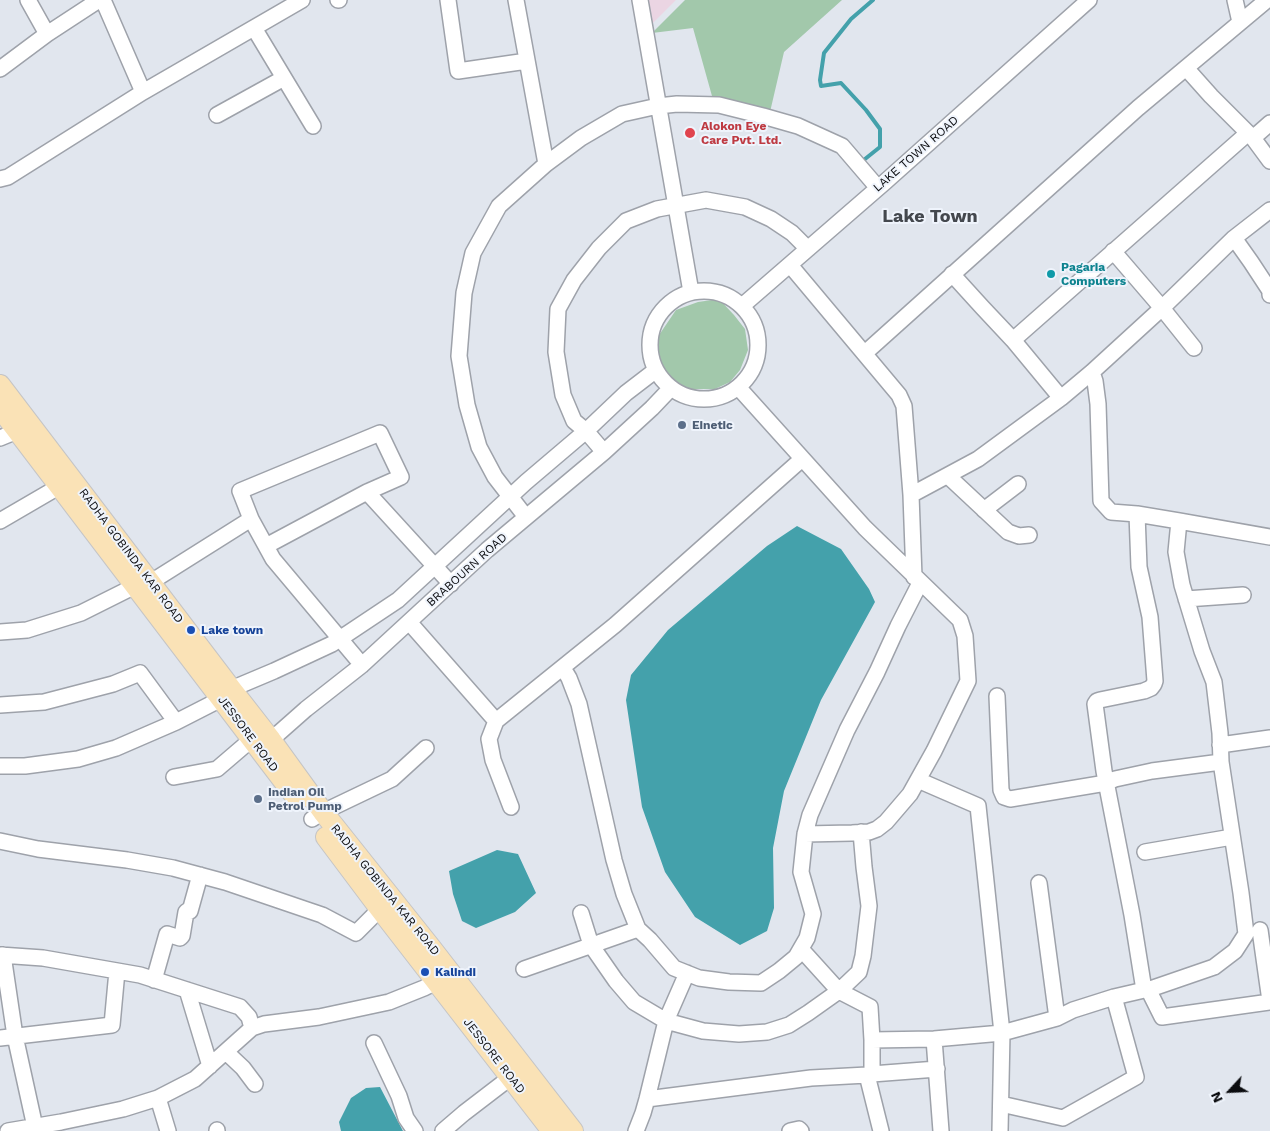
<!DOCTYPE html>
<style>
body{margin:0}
#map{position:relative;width:1270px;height:1131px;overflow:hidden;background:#e1e6ee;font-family:"Work Sans",sans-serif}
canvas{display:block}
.north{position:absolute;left:1205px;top:1066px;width:50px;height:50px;-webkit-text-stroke:4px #eff4fc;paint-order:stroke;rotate:245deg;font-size:14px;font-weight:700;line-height:20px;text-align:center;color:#0c0d10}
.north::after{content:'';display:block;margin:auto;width:18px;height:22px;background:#0c0d10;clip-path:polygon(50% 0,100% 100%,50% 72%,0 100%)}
</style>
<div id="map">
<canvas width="1270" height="1131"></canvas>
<div class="north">N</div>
</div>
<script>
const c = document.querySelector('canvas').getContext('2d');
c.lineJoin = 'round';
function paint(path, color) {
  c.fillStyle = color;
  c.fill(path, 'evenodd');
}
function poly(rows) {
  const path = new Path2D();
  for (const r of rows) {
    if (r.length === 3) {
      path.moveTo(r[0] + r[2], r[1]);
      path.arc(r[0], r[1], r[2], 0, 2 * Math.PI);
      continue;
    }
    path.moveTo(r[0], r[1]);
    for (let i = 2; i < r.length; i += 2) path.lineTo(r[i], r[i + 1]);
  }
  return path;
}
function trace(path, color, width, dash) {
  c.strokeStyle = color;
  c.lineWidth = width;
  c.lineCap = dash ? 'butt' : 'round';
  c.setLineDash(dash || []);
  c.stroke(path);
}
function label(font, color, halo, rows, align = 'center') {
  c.font = font + ' "Work Sans",sans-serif';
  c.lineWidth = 4;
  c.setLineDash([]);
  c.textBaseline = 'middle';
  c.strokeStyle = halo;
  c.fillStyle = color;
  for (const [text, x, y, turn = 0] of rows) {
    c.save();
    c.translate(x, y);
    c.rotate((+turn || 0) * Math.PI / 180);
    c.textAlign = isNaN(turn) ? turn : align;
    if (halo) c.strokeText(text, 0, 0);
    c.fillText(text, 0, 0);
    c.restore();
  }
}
paint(poly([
 [644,0,676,0,648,28]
]), '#ebd5e3');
paint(poly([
 [685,0,842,0,784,52,770,112,712,96,693,28,652,33],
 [719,299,734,315,745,329,748,350,740,370,730,382,715,389,686,389,666,376,656,359,657,338,676,310,698,302]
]), '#a2c8ab');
paint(poly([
 [797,526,841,549,869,589,875,602,821,700,784,791,773,848,774,908,767,931,740,945,695,917,665,872,642,807,626,700,631,675,668,630,767,546],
 [497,850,518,854,536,893,515,912,476,928,462,921,453,894,449,871],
 [380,1087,403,1131,341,1131,339,1122,351,1098,366,1088]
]), '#44a1ab');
trace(poly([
 [865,159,880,147,880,129,866,110,841,83,821,86,820,80,824,53,851,19,873,0]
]), '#44a1ab', 4);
const minor = poly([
 [28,0,47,34],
 [103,0,143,92],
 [338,0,339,0],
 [448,0,458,71,527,61],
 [516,0,546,164],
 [640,0,691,292],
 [1235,0,1240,22],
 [254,28,313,126],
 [1186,68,1211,96,1253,138,1270,161],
 [0,69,47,34,99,0],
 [217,115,284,78],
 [1253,138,1270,123],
 [0,179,8,177,143,92,302,0],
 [1234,238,1251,262,1270,291,1270,295],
 [1113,251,1162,308,1194,348],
 [790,265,899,395,904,406,911,495,914,577],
 [952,274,982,307,1013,340,1061,398],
 [704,345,54],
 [742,306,885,182,1089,0],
 [1013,340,1248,133],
 [865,353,1138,108,1267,0],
 [1092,372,1095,381,1098,404,1101,501,1111,512,1137,514,1179,521,1270,537],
 [738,387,865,528,960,620,965,636,968,681,934,751,910,794,886,822,877,829,869,832,852,833,805,834],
 [0,438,17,431],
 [604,452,586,431,574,421,563,395,556,352,558,309,574,280,599,248,626,221,657,209,706,200,745,207,771,219,792,233,808,249],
 [948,476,1008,532,1019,536,1029,535],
 [911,495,978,459,1061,398,1092,372,1162,308,1234,238,1270,210],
 [984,510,1018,484],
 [1137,514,1139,567,1150,617,1155,681,1154,684,1151,688,1144,691,1100,700,1097,701,1095,704,1104,771,1132,915,1144,990],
 [526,517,495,477,479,447,467,405,459,356,464,293,473,253,499,206,546,164,581,138,622,114,658,106,677,104,719,105,763,116,798,126,842,146,878,188],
 [0,521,60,486],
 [266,546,367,492,451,584],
 [151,582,251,519],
 [1186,599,1243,595],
 [409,622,496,721],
 [0,632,27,630,81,613,135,586],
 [362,665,273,559,251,519,240,491,380,433,401,477,367,492],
 [563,668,569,678,579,704,614,860,624,894,638,929,650,940,674,968,699,978,729,982,761,983,779,971,796,957,807,938,813,914,801,872,805,834,810,815,847,730,877,672,898,626,920,583],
 [997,696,1001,790,1004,797,1010,799,1106,783,1115,779,1152,771,1221,762],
 [0,705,44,702,113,684,140,673,176,722],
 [1220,745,1270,738],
 [263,747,306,709,362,665,487,550,604,452,652,408,671,388],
 [0,766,25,766,78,759,116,748,176,722,221,699,236,687,274,671,332,644,398,600,526,482,586,431,626,393,656,370],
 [174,777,217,769,252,739],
 [918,780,978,806,1002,1033,1000,1131],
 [511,807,493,760,489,739,496,721,615,625,802,459],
 [312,819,323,812,392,779,426,748],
 [0,841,38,849,127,860,173,868,225,882,322,915,356,933,380,909],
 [1145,852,1232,837],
 [1039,883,1057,1018],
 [581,913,591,945,616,981,634,1002,666,1021,703,1031,739,1034,767,1032,789,1025,808,1013,839,991,859,972,863,956,869,906,864,867,861,832],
 [1260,930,1270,1001],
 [801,949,839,991,870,1007,872,1040,872,1074],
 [0,955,43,958,140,975,240,1007,249,1017,252,1028],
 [3,955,15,1036,35,1127],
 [524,969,638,929],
 [154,980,167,934,180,938,182,936,186,912,187,911,190,911,200,875],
 [1148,989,1162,1017,1270,1002],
 [187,990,210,1066],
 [0,1038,112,1025,117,971],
 [934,1039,941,1131],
 [872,1040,934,1039,1002,1033,1057,1018,1073,1010,1114,997,1153,988,1214,967,1235,951,1246,934,1241,893,1221,762,1220,733,1214,682,1202,651,1182,585,1176,552,1179,521],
 [374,1043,399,1096,406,1118,415,1131],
 [226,1052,243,1068,255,1084],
 [867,1075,881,1131],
 [158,1098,168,1131],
 [647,1099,811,1078,867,1075,872,1074,937,1069],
 [1001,1104,1063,1118,1136,1077,1114,997],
 [217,1130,217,1131],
 [8,1131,61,1122,123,1109,158,1098,195,1079,252,1028,264,1024,319,1017,389,1002,424,988,444,978],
 [443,1131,464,1113,511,1077],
 [636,1131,643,1113,647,1099,666,1021,687,973],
 [790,1131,799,1129,801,1131]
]);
const major = poly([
 [0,385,232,690,271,740,323,812,432,949,573,1131],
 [0,408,298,800],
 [326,837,380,909,552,1131]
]);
trace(minor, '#9ea2aa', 18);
trace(major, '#c5c5c6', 22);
trace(minor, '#fff', 15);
trace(major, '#fae2b6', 20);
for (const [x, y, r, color] of [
 [690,133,6,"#e0444e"],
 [1051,274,5,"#0f9aa8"],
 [682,425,5,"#5c6f8a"],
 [191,630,5,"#1a4fb4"],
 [258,799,5,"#5c6f8a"],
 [425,972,5,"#1a4fb4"]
]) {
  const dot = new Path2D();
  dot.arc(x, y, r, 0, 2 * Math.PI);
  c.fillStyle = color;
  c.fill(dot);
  trace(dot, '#eff4fc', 2);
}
label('bold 12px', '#be3a42', '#eff4fc', [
 ["Alokon Eye",701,126],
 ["Care Pvt. Ltd.",701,140]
], 'left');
label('12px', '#0c0d10', '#eff4fc', [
 ["LAKE TOWN ROAD",916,154,-41],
 ["RADHA GOBINDA KAR ROAD",131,556,53],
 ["BRABOURN ROAD",467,570,-42],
 ["JESSORE ROAD",248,734,53],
 ["RADHA GOBINDA KAR ROAD",385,890,51],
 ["JESSORE ROAD",494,1056,52]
]);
label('bold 12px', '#0d838f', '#eff4fc', [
 ["Pagaria",1061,267],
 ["Computers",1061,281]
], 'left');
label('bold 12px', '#4e5e75', '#eff4fc', [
 ["Einetic",692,425],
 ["Indian Oil",268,792],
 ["Petrol Pump",268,806]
], 'left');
label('bold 12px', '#164399', '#eff4fc', [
 ["Lake town",201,630],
 ["Kalindi",435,972]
], 'left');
label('bold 18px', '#44484e', '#eff4fc', [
 ["Lake Town",930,217]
]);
</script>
